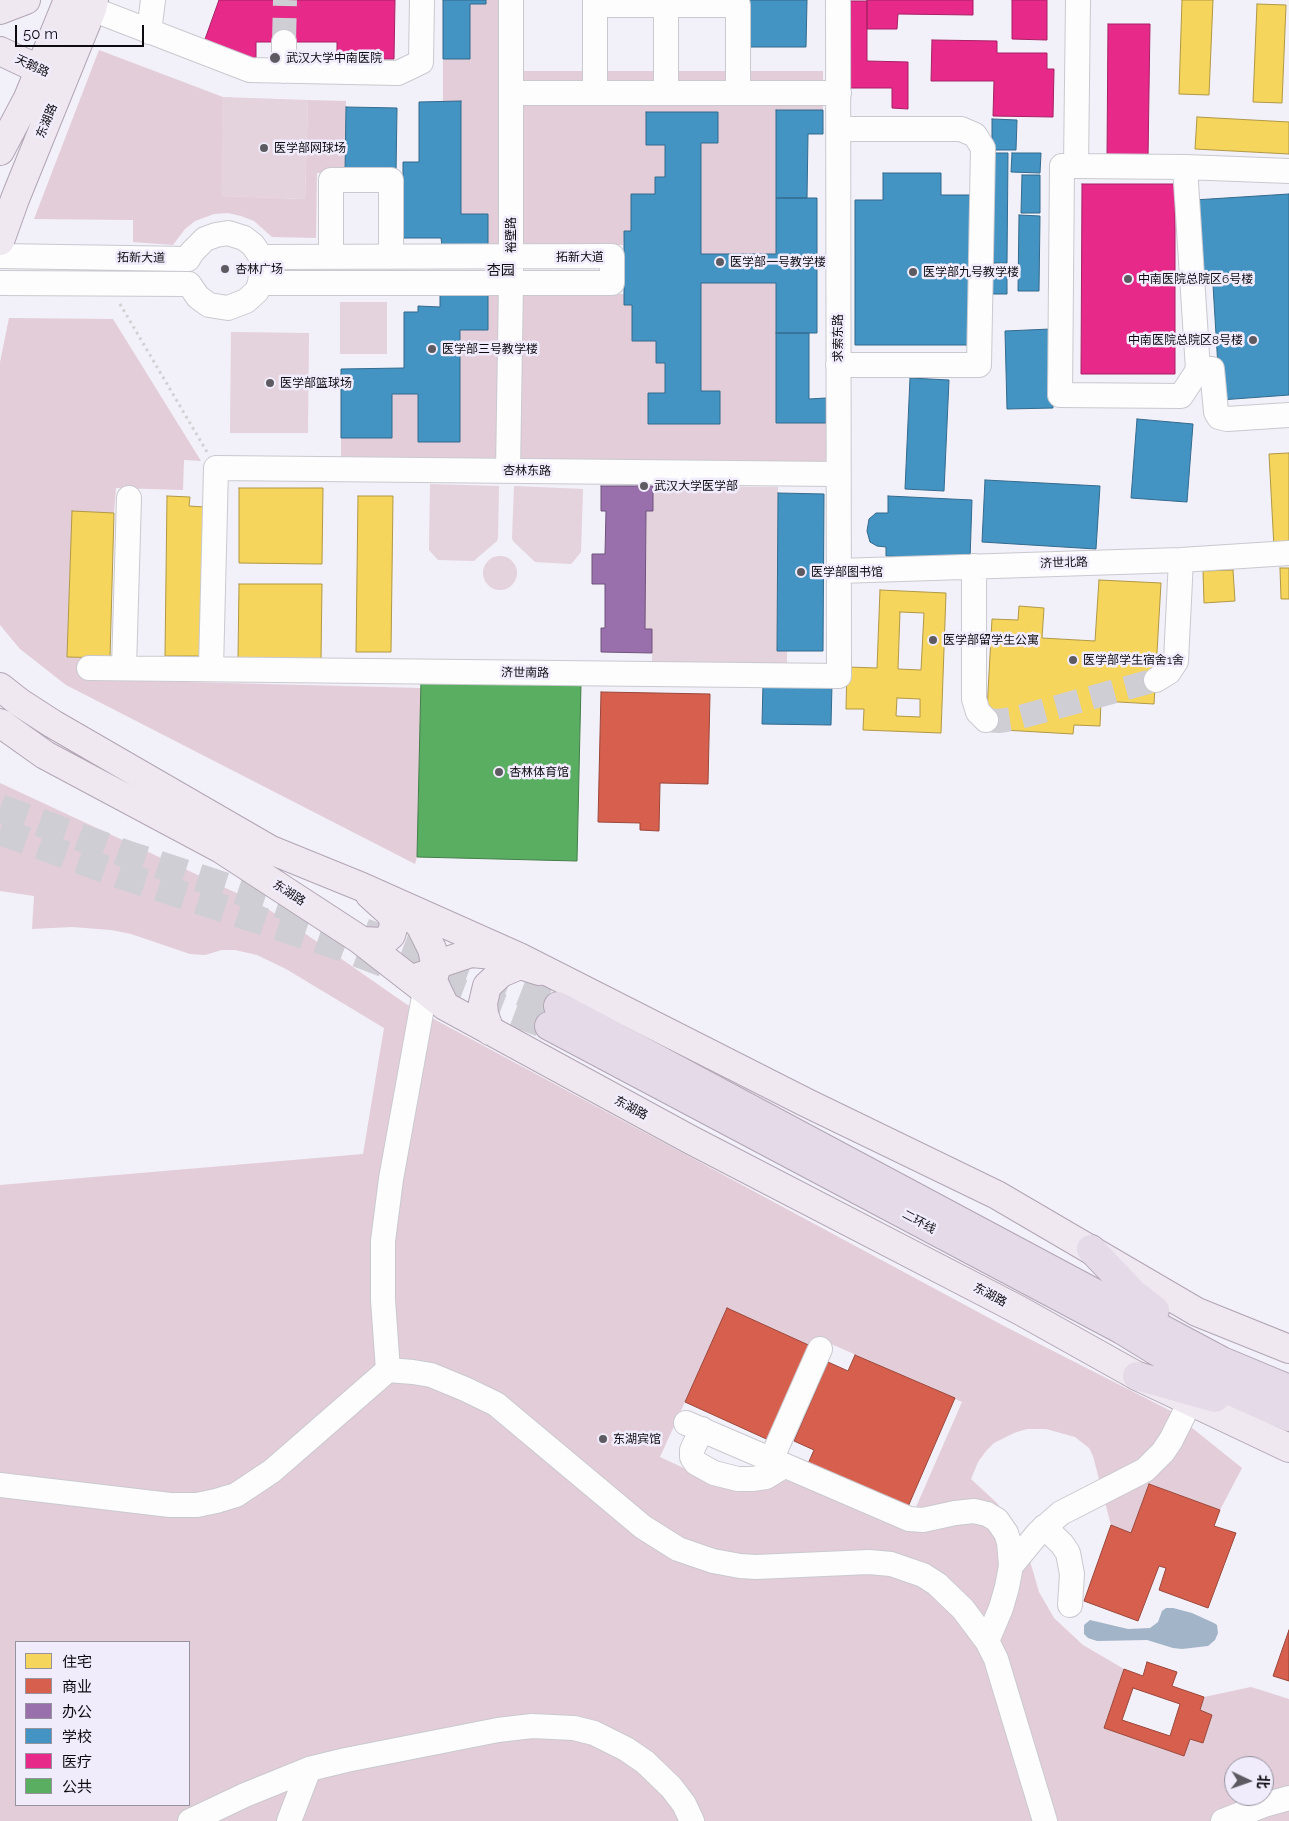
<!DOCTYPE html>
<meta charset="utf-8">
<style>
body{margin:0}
#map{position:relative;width:1289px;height:1821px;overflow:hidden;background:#f2f0f8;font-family:Raleway,"Noto Sans SC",sans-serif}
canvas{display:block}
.legend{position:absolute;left:15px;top:1641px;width:175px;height:165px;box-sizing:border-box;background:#f1ecfc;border:1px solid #96929e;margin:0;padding:6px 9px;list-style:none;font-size:15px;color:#0d0b10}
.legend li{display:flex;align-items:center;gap:10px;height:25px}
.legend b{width:25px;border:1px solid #96929e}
.north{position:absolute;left:1224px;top:1756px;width:50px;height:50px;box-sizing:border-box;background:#f1ecfc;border:1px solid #96929e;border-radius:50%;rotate:93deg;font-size:14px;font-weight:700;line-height:20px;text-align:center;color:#0d0b10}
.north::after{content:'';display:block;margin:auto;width:18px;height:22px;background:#5d5b61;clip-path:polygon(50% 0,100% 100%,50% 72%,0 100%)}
.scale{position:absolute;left:15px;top:25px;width:129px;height:22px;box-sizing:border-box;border:2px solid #0d0b10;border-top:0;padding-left:6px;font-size:15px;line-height:18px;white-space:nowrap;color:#0d0b10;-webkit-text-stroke:4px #f1ecfc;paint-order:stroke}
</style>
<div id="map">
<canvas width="1289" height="1821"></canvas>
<ul class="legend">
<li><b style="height:14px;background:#f6d55c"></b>住宅</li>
<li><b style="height:14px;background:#d6604d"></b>商业</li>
<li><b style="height:14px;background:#9970ab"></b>办公</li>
<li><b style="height:14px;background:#4393c3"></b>学校</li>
<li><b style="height:14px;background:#e7298a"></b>医疗</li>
<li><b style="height:14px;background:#5aae61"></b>公共</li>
</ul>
<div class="north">北</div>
<div class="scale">50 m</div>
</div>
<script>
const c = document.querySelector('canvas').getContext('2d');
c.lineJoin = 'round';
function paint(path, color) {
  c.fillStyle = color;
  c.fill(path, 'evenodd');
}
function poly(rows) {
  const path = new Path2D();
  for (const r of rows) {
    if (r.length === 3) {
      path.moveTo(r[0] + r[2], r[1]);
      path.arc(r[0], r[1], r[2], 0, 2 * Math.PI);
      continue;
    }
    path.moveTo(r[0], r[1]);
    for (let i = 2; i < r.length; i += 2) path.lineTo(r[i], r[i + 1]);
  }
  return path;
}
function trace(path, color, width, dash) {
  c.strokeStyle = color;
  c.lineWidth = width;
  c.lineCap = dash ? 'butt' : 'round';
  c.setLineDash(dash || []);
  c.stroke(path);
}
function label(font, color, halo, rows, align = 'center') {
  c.font = font + ' Raleway,"Noto Sans SC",sans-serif';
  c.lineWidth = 5;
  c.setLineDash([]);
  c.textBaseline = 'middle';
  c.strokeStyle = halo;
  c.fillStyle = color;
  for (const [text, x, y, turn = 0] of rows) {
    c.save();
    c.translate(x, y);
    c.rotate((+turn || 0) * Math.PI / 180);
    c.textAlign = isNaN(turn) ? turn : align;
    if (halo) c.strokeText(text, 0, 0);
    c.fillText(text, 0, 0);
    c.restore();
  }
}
paint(poly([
 [223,97,308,100,305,199,220,196],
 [340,302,387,302,387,354,340,354],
 [231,332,309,333,308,433,230,433],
 [430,484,499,486,498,538,497,541,476,559,474,561,438,560,429,550],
 [514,486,583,489,581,552,573,562,571,564,535,562,513,541,512,538],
 [653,486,778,487,777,650,787,651,787,667,652,666,652,629,645,629,646,511,653,511],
 [500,573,17]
]), '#e4d2dc');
paint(poly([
 [486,0,502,0,502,71,823,71,823,110,776,110,776,254,701,254,701,143,717,112,646,112,646,144,665,145,665,177,655,178,655,194,631,194,631,231,624,231,623,245,488,246,488,214,461,214,443,102,443,59,470,59,470,4,486,4],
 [99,50,223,97,221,196,305,199,308,100,346,101,345,173,317,173,316,238,272,237,254,221,241,216,228,213,214,214,195,221,185,229,173,245,133,242,133,220,34,219],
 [701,283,776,283,776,423,826,423,826,468,341,462,341,438,392,438,392,394,418,394,419,442,460,442,460,330,488,329,488,294,624,294,624,305,632,305,632,341,656,341,656,363,665,363,665,393,648,393,648,424,720,424,720,391,701,391],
 [9,318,113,319,201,461,184,460,183,490,116,488,114,513,72,512,67,657,110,658,110,680,421,688,417,857,415,864,66,685,20,649,0,625,0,362],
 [0,783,258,903,290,923,406,1004,1004,1326,1171,1411,1242,1468,1220,1510,1149,1484,1131,1533,1111,1525,1093,1456,1089,1448,1075,1437,1046,1429,1027,1429,1014,1433,994,1443,986,1451,978,1462,971,1479,997,1503,1006,1515,1028,1554,1039,1592,1054,1618,1083,1645,1124,1669,1104,1728,1184,1756,1190,1739,1203,1743,1212,1715,1200,1710,1204,1697,1251,1687,1289,1699,1289,1821,0,1821,0,1185,363,1154,384,1028,286,969,257,955,235,950,222,950,205,955,190,954,131,934,111,930,72,927,32,929,34,896,0,891],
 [727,1309,815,1348,820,1339,962,1402,906,1530,788,1480,767,1484,705,1478,660,1457],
 [16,1642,189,1642,189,1805,16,1805],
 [1234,1766,1264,1766,1264,1796,1234,1796]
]), '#e3cdd9');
paint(poly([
 [1166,1608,1173,1608,1192,1613,1214,1623,1217,1625,1218,1633,1215,1640,1208,1646,1182,1649,1173,1648,1147,1640,1097,1641,1088,1638,1084,1634,1084,1625,1090,1620,1128,1629,1150,1628,1158,1622,1162,1611]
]), '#a2b4c7');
const homes = poly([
 [1182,0,1213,0,1209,95,1179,94,1182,0],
 [1257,4,1286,5,1282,103,1253,102,1257,4],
 [1197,117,1289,122,1289,154,1195,149,1197,117],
 [1289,453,1289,547,1274,548,1269,454,1289,453],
 [239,488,323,488,322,564,239,563,239,488],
 [167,496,190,497,189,506,204,507,201,656,165,656,167,496],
 [358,496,393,496,391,652,356,652,358,496],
 [72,511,114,513,110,658,67,657,72,511],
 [1280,568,1289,568,1289,599,1281,599,1280,568],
 [1233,570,1235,601,1204,603,1203,571,1233,570],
 [1099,580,1161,583,1154,704,1101,701,1100,726,1074,725,1073,734,986,729,992,619,1018,620,1019,606,1044,608,1042,638,1095,641,1099,580],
 [239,584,322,584,321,660,238,659,239,584],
 [880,590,946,593,941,733,863,730,864,709,846,709,847,667,877,668,880,590],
 [900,612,924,613,921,670,898,669,900,612],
 [897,698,920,699,920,717,896,716,897,698]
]);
paint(homes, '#f6d55c');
trace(homes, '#b09845', 1);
const shops = poly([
 [601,692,710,694,708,784,660,783,659,831,640,830,640,823,598,822,601,692],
 [727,1308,815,1348,773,1442,685,1402,727,1308],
 [855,1355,955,1398,907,1509,807,1466,814,1450,794,1441,828,1362,848,1371,855,1355],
 [1149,1484,1220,1510,1214,1526,1236,1533,1208,1608,1159,1590,1166,1568,1159,1566,1138,1621,1084,1601,1111,1525,1131,1533,1149,1484],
 [1289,1630,1289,1681,1273,1676,1289,1630],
 [1147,1662,1177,1672,1172,1686,1204,1697,1200,1710,1212,1715,1203,1743,1190,1739,1184,1756,1104,1728,1124,1669,1143,1676,1147,1662],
 [1133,1688,1180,1704,1170,1736,1122,1720,1133,1688]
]);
paint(shops, '#d6604d');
trace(shops, '#9a463b', 1);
const offices = poly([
 [601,486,653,486,653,511,646,511,645,629,652,629,652,653,601,652,601,628,605,628,605,584,592,584,592,554,605,554,606,511,601,511,601,486]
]);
paint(offices, '#9970ab');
trace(offices, '#6f527c', 1);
const schools = poly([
 [443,0,486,0,486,4,470,4,470,59,443,59,443,0],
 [749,0,807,0,806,47,749,47,749,0],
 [461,101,461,214,488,214,488,246,442,246,441,238,403,238,403,162,419,162,419,102,461,101],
 [346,107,397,108,396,173,345,173,346,107],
 [776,110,823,110,823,134,808,134,807,198,776,198,776,110],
 [646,112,718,112,718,143,701,143,701,254,776,254,776,198,817,198,817,333,776,333,776,283,701,283,701,391,720,391,720,424,648,424,648,393,665,393,665,363,656,363,656,341,632,341,632,305,624,305,624,231,631,231,631,194,655,194,655,177,665,177,665,145,646,145,646,112],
 [992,119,1017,120,1016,150,992,150,992,119],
 [992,153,1008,153,1007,263,990,263,992,153],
 [1012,153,1041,153,1040,173,1011,172,1012,153],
 [883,173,941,173,941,195,970,195,970,345,855,345,855,200,883,200,883,173],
 [1022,175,1040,175,1040,213,1021,213,1022,175],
 [1289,194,1289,395,1220,400,1213,285,1199,286,1194,200,1289,194],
 [1019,215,1040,216,1039,291,1018,291,1019,215],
 [991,266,1007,266,1007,294,990,294,991,266],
 [440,294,488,294,488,330,460,330,460,442,418,442,418,394,392,394,392,438,341,438,341,369,404,368,404,312,418,312,418,306,440,307,440,294],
 [1051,329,1053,408,1007,409,1005,331,1051,329],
 [776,333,809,333,809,399,826,398,826,423,776,423,776,333],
 [910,378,949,380,944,491,905,489,910,378],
 [1137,419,1193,424,1187,502,1131,498,1137,419],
 [985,480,1100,486,1096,549,982,542,985,480],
 [778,493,824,494,823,651,777,651,778,493],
 [888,496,972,500,970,560,886,556,886,547,877,546,870,542,867,531,869,519,876,513,888,513,888,496],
 [763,683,832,684,831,725,762,724,763,683]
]);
paint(schools, '#4393c3');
trace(schools, '#336a8d', 1);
const health = poly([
 [219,0,395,0,394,59,337,59,337,42,256,42,256,61,204,42,219,0],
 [867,0,973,0,973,15,898,14,897,29,867,29,867,0],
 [1012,0,1047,0,1047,40,1012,39,1012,0],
 [847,1,867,1,867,61,908,62,908,109,892,108,892,88,847,88,847,1],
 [1108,24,1150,24,1148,158,1107,158,1108,24],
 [932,40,997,41,997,53,1047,53,1047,69,1054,69,1053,117,993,116,994,81,931,81,932,40],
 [1082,184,1175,184,1175,374,1081,374,1082,184]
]);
paint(health, '#e7298a');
trace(health, '#a62065', 1);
const public = poly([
 [421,680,581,684,577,861,417,857,421,680]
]);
paint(public, '#5aae61');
trace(public, '#437d49', 1);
trace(poly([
 [284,42,285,0],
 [986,720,999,721,1013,719,1156,680]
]), '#d0ced5', 24, [24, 12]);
trace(poly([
 [0,808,126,854,316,916],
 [0,831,121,875,344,948,549,1026],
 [364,932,558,1006]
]), '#d0ced5', 28, [28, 14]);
const minor = poly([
 [1078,0,1076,166,1185,167,1289,171],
 [595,5,738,5,738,93],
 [92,9,250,70,398,73,421,62,422,0],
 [149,32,153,0],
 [284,71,284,42],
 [511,93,839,93],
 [595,93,595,0],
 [666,93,666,5],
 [1076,166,1062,166,1060,395,1181,396,1198,370],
 [1185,167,1198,370,1212,369,1216,412,1219,417,1227,419,1289,415],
 [0,256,188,259,192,252,205,239,216,235,228,233,244,238,253,245,261,257,262,267,260,283,257,291,246,301,228,308,209,305,198,297,189,284,0,283],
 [331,257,331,180,391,180,391,257],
 [260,283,612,283,612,256,261,257],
 [838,365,979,365,983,148,975,135,961,129,839,129],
 [508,471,511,283,511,0],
 [974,566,974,699,978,712,986,720],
 [839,571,1181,560,1289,553],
 [89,668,839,676,838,0],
 [124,668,129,498],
 [211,669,216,468,838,474],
 [1156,680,1169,672,1176,661,1181,560],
 [388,1370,383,1300,383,1241,391,1179,425,991],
 [686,1423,909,1519,923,1520,955,1513,974,1511,987,1514,997,1520,1006,1533,1009,1542,1011,1566,1007,1587,1001,1608,987,1641],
 [702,1429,692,1450,692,1457,696,1463,714,1473,738,1479,752,1479,766,1477,784,1466],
 [771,1460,820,1349],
 [0,1485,170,1505,197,1505,216,1501,236,1495,272,1471,388,1370,413,1372,431,1375,465,1389,496,1404,643,1527,678,1549,713,1561,740,1566,756,1567,869,1562,891,1564,923,1575,937,1584,963,1609,987,1641,996,1659,1045,1821],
 [1044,1527,1062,1544,1068,1553,1072,1574,1070,1605],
 [1011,1566,1038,1533,1061,1513,1145,1470,1163,1452,1171,1440,1190,1402],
 [190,1821,245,1795,309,1769,346,1760,498,1730,532,1726,574,1728,594,1733,626,1749,645,1762,671,1787,684,1804,692,1821],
 [289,1821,309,1769],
 [1223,1821,1264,1805,1289,1798]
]);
const major = poly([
 [0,10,26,0],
 [0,51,55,77],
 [0,151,28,98,68,0],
 [0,241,15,199,92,9,94,0],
 [0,687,19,702,53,724,271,850,362,887,519,957,807,1103,997,1195,1197,1312,1289,1349],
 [0,723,45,755,221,849,359,939,445,1006,691,1140,1019,1310,1137,1376,1289,1448],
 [404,906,421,927,432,949,436,967,424,976,421,976],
 [362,941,383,942,391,935,394,925,392,915,370,895],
 [445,1006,433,981,436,967,444,962,471,953,505,956],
 [490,1031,484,1014,483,1003,487,986,501,973,520,965,539,971]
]);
const highway = poly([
 [558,1006,1222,1361,1289,1389],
 [549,1026,1122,1330,1202,1379,1289,1417],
 [1091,1249,1133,1293,1155,1310],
 [1137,1376,1215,1398]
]);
trace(minor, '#cac9cf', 26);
trace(major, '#b2a5b5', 30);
trace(highway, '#b2a5b5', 30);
trace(poly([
 [120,304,207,452]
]), '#d1d0d3', 3, [2.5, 4]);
trace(minor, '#fdfdfe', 24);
trace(major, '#efe8f0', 28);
trace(highway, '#e5dae7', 28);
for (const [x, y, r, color] of [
 [275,58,6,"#5d5b61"],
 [264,148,5,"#5d5b61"],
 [720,262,5,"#5d5b61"],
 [225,269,5,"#5d5b61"],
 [913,272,5,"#5d5b61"],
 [1128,279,5,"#5d5b61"],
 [1253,340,5,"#5d5b61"],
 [432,349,5,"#5d5b61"],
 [270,383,5,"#5d5b61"],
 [644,486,5,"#5d5b61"],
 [801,572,5,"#5d5b61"],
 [933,640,5,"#5d5b61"],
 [1073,660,5,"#5d5b61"],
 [499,772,5,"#5d5b61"],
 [603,1439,5,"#5d5b61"]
]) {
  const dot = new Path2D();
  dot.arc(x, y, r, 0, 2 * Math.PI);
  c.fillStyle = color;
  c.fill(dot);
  trace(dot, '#f1ecfc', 2);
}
label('12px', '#0d0b10', '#f1ecfc', [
 ["武汉大学中南医院",286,58],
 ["医学部网球场",274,148],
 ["医学部一号教学楼",730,262],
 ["杏林广场",235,269],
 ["医学部九号教学楼",923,272],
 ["中南医院总院区6号楼",1138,279],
 ["中南医院总院区8号楼",1243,340,"right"],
 ["医学部三号教学楼",442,349],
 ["医学部篮球场",280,383],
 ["武汉大学医学部",654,486],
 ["医学部图书馆",811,572],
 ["医学部留学生公寓",943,640],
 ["医学部学生宿舍1舍",1083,660],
 ["杏林体育馆",509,772],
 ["东湖宾馆",613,1439]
], 'left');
label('12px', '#0d0b10', '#f1ecfc', [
 ["天鹅路",32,66,25],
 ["东湖路",47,121,-68],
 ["裕壁路",511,235,-90],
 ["拓新大道",580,257],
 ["拓新大道",141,258,1],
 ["求索东路",838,338,-90],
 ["杏林东路",527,471,1],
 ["济世北路",1064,563,-2],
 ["济世南路",525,673,1],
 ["东湖路",289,893,33],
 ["东湖路",631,1108,28],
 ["二环线",919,1222,28],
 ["东湖路",990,1295,28]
]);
label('14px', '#0d0b10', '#f1ecfc', [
 ["杏园",501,271]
]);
</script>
